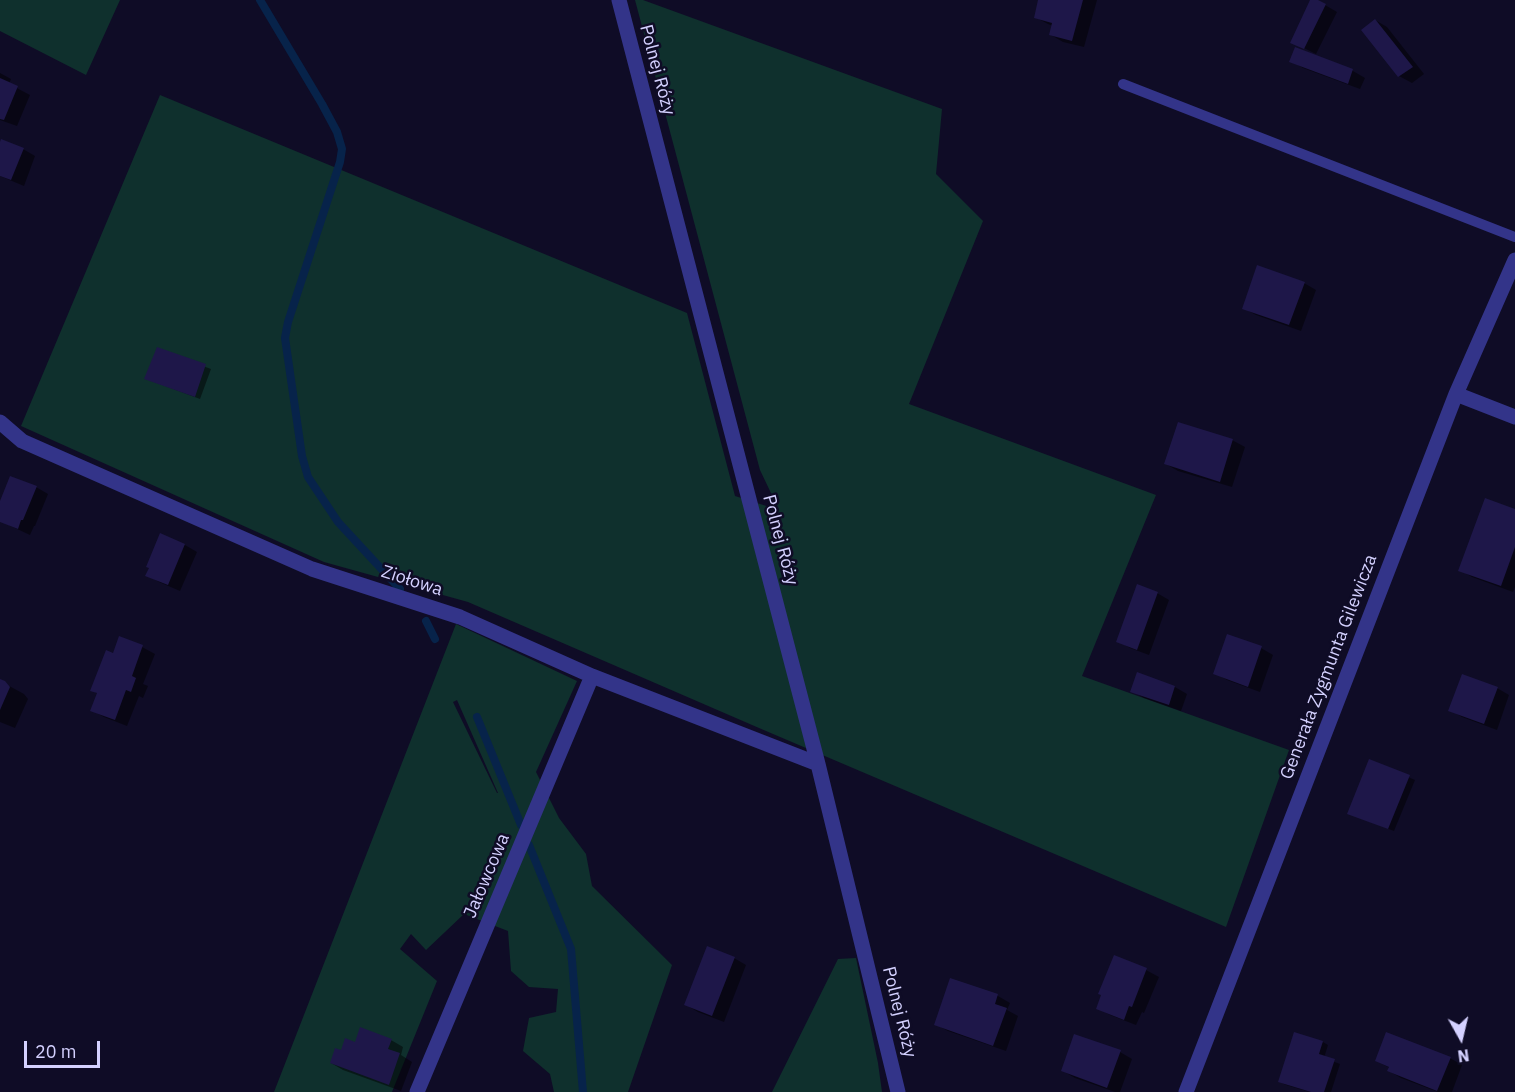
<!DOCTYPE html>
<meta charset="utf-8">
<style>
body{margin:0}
#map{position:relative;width:1515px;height:1092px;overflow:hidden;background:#0f0c26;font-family:"IBM Plex Sans",sans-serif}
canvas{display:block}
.north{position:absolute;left:1431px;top:1008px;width:60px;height:60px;-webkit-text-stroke:4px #0f0c26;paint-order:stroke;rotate:172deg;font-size:16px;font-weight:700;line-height:24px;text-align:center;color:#d4d1ff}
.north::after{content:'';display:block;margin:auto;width:21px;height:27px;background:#d4d1ff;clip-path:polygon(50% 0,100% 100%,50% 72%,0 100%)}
.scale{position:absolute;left:24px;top:1041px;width:76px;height:27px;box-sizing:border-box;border:3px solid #d4d1ff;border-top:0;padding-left:8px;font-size:18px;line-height:21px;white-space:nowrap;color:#d4d1ff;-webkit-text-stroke:4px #0f0c26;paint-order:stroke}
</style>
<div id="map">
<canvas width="1515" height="1092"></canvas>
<div class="north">N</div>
<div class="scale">20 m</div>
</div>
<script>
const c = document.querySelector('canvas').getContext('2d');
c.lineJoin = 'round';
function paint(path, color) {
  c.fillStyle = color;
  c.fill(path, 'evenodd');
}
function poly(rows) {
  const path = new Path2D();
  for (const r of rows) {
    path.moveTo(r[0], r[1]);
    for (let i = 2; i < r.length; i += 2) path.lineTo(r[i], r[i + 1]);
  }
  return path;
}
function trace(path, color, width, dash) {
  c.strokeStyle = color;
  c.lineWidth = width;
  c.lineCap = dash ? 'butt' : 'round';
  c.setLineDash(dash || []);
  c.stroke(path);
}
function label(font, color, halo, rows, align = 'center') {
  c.font = font + ' "IBM Plex Sans",sans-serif';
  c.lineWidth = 5;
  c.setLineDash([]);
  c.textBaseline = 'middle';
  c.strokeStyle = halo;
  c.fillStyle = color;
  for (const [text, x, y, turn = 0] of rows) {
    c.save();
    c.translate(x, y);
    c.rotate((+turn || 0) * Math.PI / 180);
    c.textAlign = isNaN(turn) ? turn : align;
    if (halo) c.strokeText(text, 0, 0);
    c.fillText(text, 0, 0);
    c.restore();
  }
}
paint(poly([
 [0,0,120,0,86,75,0,31],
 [635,0,643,0,942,109,936,174,983,221,909,404,1156,495,1082,676,1289,750,1226,927,759,728,468,602,324,562,21,426,160,95,687,313,735,496,779,510,760,470],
 [456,624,577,681,536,772,559,818,586,854,592,886,672,965,628,1092,554,1092,550,1074,523,1051,529,1018,556,1012,558,989,529,987,511,971,508,931,464,914,426,950,411,934,400,949,437,981,392,1092,274,1092],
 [457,700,498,793,497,793,453,702],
 [856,958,878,1063,882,1092,772,1092,838,959]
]), '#0f302d');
paint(poly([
 [1040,0,1097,0,1084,47,1063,42,1051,35,1053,26,1048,24,1035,17],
 [1312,0,1325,5,1337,12,1316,54,1292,42],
 [1375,20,1387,27,1424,74,1412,83,1399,76],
 [1295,49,1353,71,1365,78,1360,89,1303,68,1291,61],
 [0,73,11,79,9,84,30,95,17,126,0,120],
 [0,146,23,149,35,156,24,186,0,176],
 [1304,283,1316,290,1301,331,1256,315,1243,308],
 [157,349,211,369,200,399,152,381],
 [1232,440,1245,447,1232,487,1178,471,1166,464],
 [36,487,48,494,35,526,34,526,30,535,0,521,0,505],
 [1515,510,1515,587,1513,592,1472,577,1460,570],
 [161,535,185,545,197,552,180,591,159,582,147,575],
 [1157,593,1169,600,1149,655,1130,648,1118,641],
 [120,638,142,647,155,654,143,684,148,686,143,698,139,696,127,726,104,717,91,710,98,694,92,690,113,654],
 [1261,648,1273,655,1260,692,1227,680,1215,673],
 [1137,674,1175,687,1187,694,1181,711,1144,698,1132,691],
 [0,681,24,694,28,699,15,728,0,722],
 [1497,688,1509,695,1497,730,1462,717,1450,710],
 [1370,761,1415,780,1394,831,1355,816],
 [1114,957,1146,970,1159,977,1144,1013,1142,1012,1136,1025,1110,1015,1097,1008],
 [734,958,746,965,724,1022,698,1012,686,1005],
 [951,980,998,996,1010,1003,1007,1010,1018,1016,1006,1051,948,1031,935,1024],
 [391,1040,403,1047,401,1055,412,1062,401,1091,343,1070,331,1063,342,1051,356,1044],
 [1323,1042,1328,1045,1324,1058,1340,1064,1331,1092,1310,1092,1286,1085,1280,1082],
 [1120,1052,1132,1059,1120,1092,1115,1092,1075,1078,1063,1071],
 [1450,1058,1462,1065,1452,1092,1438,1092,1401,1078,1389,1071,1390,1068,1376,1061]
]), '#0007');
trace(poly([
 [260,0,322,104,337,132,342,149,340,162,288,322,285,338,302,456,308,477,338,522,400,589],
 [426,621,435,639],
 [477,717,521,825],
 [529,845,571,949,583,1092]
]), '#07234a', 8);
paint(poly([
 [1038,0,1083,0,1072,41,1049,35,1052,23,1034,18],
 [1310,0,1318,0,1326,4,1304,49,1290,43],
 [1375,19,1413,67,1398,77,1361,30],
 [1295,47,1353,69,1348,84,1289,62],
 [0,78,18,86,4,120,0,119],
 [1,139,24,148,11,180,0,176,0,142],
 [1257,265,1305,282,1289,325,1242,309],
 [157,347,206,364,195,397,144,379],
 [1178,422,1233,439,1220,482,1164,464],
 [10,476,37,486,23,520,21,520,18,529,0,522,0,501],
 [1485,498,1515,509,1515,547,1501,586,1458,571],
 [160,533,185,544,168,585,145,576,149,568,146,567],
 [1137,584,1158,592,1137,650,1116,642],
 [1227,634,1262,646,1248,687,1213,674],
 [119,636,143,645,132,676,136,678,131,692,126,690,115,720,90,711,97,693,90,691,106,650,113,653],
 [1137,672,1175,686,1169,705,1130,692],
 [1462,674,1498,687,1484,724,1448,711],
 [0,679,5,681,10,687,0,710],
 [1369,759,1410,775,1388,829,1347,814],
 [707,946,735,957,712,1016,684,1005],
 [1114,955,1147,968,1132,1007,1129,1006,1124,1020,1096,1009,1101,995,1098,994],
 [950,978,998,994,995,1004,1007,1008,993,1046,934,1025],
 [360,1027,392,1039,388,1049,400,1053,389,1085,330,1063,335,1048,341,1050,345,1038,355,1042],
 [1294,1032,1323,1041,1319,1054,1335,1059,1324,1092,1311,1092,1278,1082],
 [1386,1032,1451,1057,1437,1091,1387,1071,1389,1067,1375,1061],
 [1074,1034,1121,1050,1107,1088,1061,1071]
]), '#1e1749');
trace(poly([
 [1123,84,1515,237]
]), '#333489', 10);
trace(poly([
 [619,0,818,764,898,1092],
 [1456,394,1515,417],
 [0,422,22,441,312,569,460,617,592,676,818,764],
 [417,1092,592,676],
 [1186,1092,1456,394,1515,260]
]), '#333489', 15);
label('18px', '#d4d1ff', '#0f0c26', [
 ["Polnej Róży",657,70,75],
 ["Polnej Róży",780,540,75],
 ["Ziołowa",412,581,18],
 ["Generała Zygmunta Gilewicza",1329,667,-69],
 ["Jałowcowa",487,876,-67],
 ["Polnej Róży",899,1012,76]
]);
</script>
